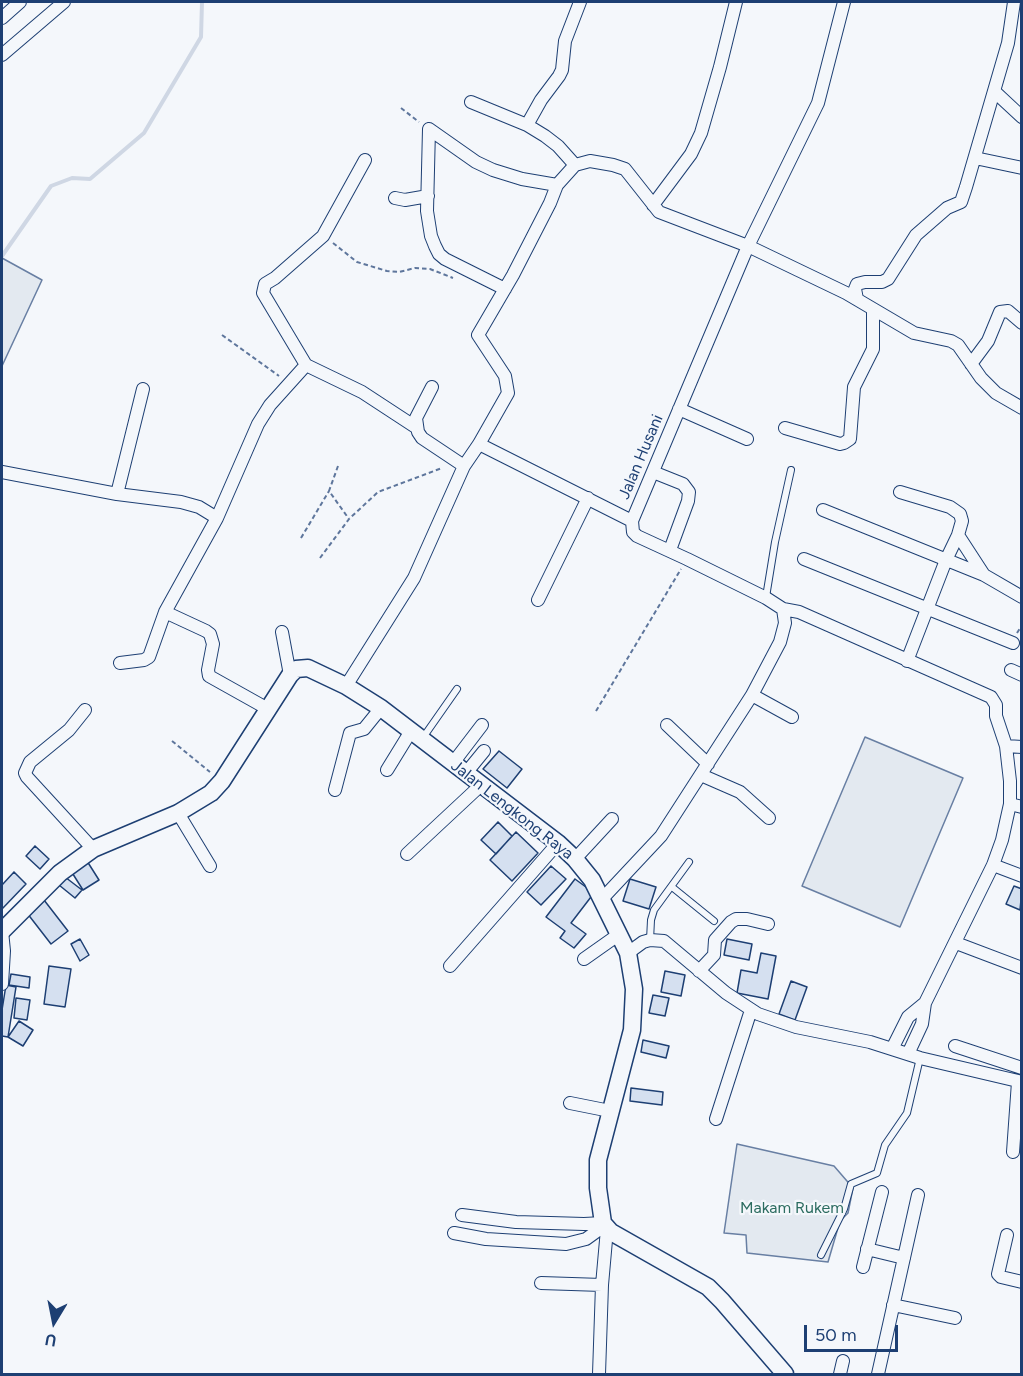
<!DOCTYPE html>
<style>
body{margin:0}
#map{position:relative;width:1023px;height:1376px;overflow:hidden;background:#f4f7fb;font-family:Figtree,sans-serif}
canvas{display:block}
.frame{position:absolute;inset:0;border:3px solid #1d3f73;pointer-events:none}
.north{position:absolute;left:24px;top:1292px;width:60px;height:60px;-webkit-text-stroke:4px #f4f7fb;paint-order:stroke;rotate:190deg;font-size:16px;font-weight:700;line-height:24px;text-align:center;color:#1d3f73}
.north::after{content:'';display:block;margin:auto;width:21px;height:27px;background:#1d3f73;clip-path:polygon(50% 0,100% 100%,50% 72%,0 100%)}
.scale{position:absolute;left:804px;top:1325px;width:94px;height:27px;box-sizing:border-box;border:3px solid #1d3f73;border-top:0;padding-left:8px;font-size:18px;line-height:21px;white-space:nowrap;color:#1d3f73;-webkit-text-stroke:4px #f4f7fb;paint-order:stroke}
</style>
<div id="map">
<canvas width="1023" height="1376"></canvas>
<div class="frame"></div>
<div class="north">U</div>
<div class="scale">50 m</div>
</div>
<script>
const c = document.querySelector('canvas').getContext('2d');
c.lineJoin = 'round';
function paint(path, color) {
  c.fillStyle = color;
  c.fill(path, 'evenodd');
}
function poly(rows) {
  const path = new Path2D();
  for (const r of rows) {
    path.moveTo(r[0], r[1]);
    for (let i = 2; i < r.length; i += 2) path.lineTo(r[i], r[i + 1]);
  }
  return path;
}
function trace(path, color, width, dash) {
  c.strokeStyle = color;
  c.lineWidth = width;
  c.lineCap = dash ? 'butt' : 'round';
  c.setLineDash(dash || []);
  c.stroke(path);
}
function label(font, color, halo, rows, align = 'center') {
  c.font = font + ' Figtree,sans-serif';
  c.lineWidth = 4.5;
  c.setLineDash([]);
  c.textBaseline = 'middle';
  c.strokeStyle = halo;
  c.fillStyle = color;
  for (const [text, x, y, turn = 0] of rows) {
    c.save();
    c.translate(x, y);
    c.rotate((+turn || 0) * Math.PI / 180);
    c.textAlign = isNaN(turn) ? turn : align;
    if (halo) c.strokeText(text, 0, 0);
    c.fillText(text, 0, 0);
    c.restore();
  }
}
const green = poly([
 [2,258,42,280,2,366,2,258],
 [865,737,963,778,900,927,802,886,865,737],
 [737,1144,834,1166,853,1188,848,1213,840,1221,828,1262,747,1253,746,1235,724,1233,737,1144]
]);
paint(green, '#e3e9f0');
trace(green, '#687fa3', 1.5);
trace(poly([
 [2,256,51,186,72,178,90,179,144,133,201,37,202,2]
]), '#cfd7e4', 4);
const building = poly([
 [499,751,522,769,507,788,483,769,499,751],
 [498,822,512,836,496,854,481,840,498,822],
 [516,832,538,853,512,881,490,860,516,832],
 [35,846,49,859,40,869,26,856,35,846],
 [87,861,99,880,83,890,71,871,87,861],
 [551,866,566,879,541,905,527,892,551,866],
 [14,872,26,884,2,909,2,885,14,872],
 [65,877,82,890,75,898,59,885,65,877],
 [575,879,594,893,571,923,586,934,574,948,560,938,565,931,546,917,575,879],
 [630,879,656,887,649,909,623,901,630,879],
 [1014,886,1022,889,1020,910,1006,904,1014,886],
 [44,900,68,931,51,944,27,913,44,900],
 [80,939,89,955,80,961,71,944,80,939],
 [727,939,752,944,749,960,724,955,727,939],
 [761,953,776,956,768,999,737,993,741,970,757,973,761,953],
 [49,966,71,969,65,1007,44,1004,49,966],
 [665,971,685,975,681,996,661,992,665,971],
 [11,974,30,977,29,988,9,985,11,974],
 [791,981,807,987,795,1020,779,1014,791,981],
 [6,985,16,987,8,1037,2,1036,2,1010,6,985],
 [653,995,669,998,665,1016,649,1013,653,995],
 [16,998,30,1000,27,1020,14,1018,16,998],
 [19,1021,33,1030,23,1046,8,1037,19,1021],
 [643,1040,669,1046,666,1058,641,1052,643,1040],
 [631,1088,663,1092,662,1105,630,1101,631,1088]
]);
paint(building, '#d5e0f0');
trace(building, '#1d3f73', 1.5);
const lane = poly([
 [766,597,775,542,791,470],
 [422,739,457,689],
 [672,887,714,921],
 [650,940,651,920,654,910,689,862],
 [821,1255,844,1209,851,1184,877,1173,885,1145,907,1113,920,1058]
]);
const street = poly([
 [2,18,20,2],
 [2,55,64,2],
 [995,92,1022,117],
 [471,102,527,125,545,136,558,146,575,165],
 [527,125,541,100,559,76,562,70,565,41,580,2],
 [429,129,427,211,431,236,435,246,439,254,445,259,505,289],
 [429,129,476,162,493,170,522,179,557,185],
 [975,158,1022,168],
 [365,160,323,236,275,278,265,284,263,293,306,365,362,392,417,428],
 [395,198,405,200,428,196],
 [653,205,691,154,701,133,720,67,736,2],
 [857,299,855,289,857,284,865,282,882,282,888,279,916,235,947,208,961,202,966,187,1008,43,1014,2],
 [971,364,988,341,1000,312,1008,311,1022,323],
 [432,387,416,418,418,432,422,438,464,466],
 [679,409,747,439],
 [785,428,840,444,844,443,850,439,854,387,873,349,873,309],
 [479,444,632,521],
 [2,472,117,494,181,502,199,507,217,518],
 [653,472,683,484,689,492,688,501,670,550],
 [900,492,950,507,960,514,962,521,958,535,946,560,907,661],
 [117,494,143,389],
 [823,510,984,575,1022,597],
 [958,535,984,575],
 [804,559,1013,643],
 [538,600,588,498],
 [783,609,799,612,991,697,996,705,996,716,1006,746,1022,747],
 [165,612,206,631,210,634,213,644,208,670,209,676,268,709],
 [282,632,290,675],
 [120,663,144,660,149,657,165,612,217,518,258,424,270,405,306,365],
 [1011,670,1022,675],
 [346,686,414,578,464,466,479,444,508,393,505,376,478,335,513,275,550,203,557,185,575,165,590,161,613,165,625,169,659,212,748,246,846,293,914,333,951,341,958,345,981,378,996,393,1022,408],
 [752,695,792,717],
 [85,710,69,730,30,762,25,773,27,777,93,849],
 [667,725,708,764],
 [1006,746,1010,781,1010,804,1022,807],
 [453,763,482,725],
 [387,770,411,731],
 [466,773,484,751],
 [701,775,740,792,769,818],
 [335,790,350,733,364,729,381,708],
 [178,813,210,866],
 [407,854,481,785],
 [575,859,612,819],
 [993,865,1022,876],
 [602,899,661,836,752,695,780,642,785,623,783,609,766,598,687,559,637,536,633,532,632,521,748,246,818,103,844,2],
 [956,943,1022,968],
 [628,953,643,942,650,940,664,941,726,993,758,1014,796,1027,870,1042,920,1058,1022,1082],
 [584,959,618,935],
 [450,966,558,843],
 [699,971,714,955,715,940,731,922,736,919,747,919,768,924],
 [2,984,4,951,2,931],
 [955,1046,1022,1068],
 [892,1049,908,1017,925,1003],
 [908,1054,922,1024,925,1003,993,865,1002,840,1010,804],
 [570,1103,610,1111],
 [716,1119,751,1010],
 [1013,1152,1018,1082],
 [462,1215,516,1222,584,1224,603,1223],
 [454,1233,486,1239,566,1244,586,1239,604,1226],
 [1007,1235,998,1274,1001,1277,1022,1282],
 [867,1249,904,1258],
 [863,1267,882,1192],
 [541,1283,602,1285],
 [893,1305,955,1318],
 [599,1374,602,1285,607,1229],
 [840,1374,843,1361],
 [878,1374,918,1195]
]);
const secondary = poly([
 [2,931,60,873,93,849,178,813,211,793,222,781,290,675,296,669,308,668,346,686,381,708,558,843,575,859,592,880,628,953,634,989,632,1030,598,1160,598,1188,603,1223,611,1232,708,1287,722,1301,785,1374]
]);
trace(lane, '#1d3f73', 8);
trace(street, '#1d3f73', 14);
trace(secondary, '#1d3f73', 19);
trace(poly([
 [401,108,419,122],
 [333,243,357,262,387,271,399,272,415,268,430,269,453,278],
 [222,335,279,376],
 [338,466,329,491,349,519],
 [301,538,329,491],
 [320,558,349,519,378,492,442,468],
 [1017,633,1022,625],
 [596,711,681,569],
 [172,741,210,772]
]), '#5e769c', 2, [4.5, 3]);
trace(lane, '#f4f7fb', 6);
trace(street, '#f4f7fb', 12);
trace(secondary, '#f4f7fb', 16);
label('16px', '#1d3f73', '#f4f7fb', [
 ["Jalan Husani",641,457,-67],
 ["Jalan Lengkong Raya",512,810,38]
]);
label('16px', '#2c6c60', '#f4f7fb', [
 ["Makam Rukem",792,1208]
]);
</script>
